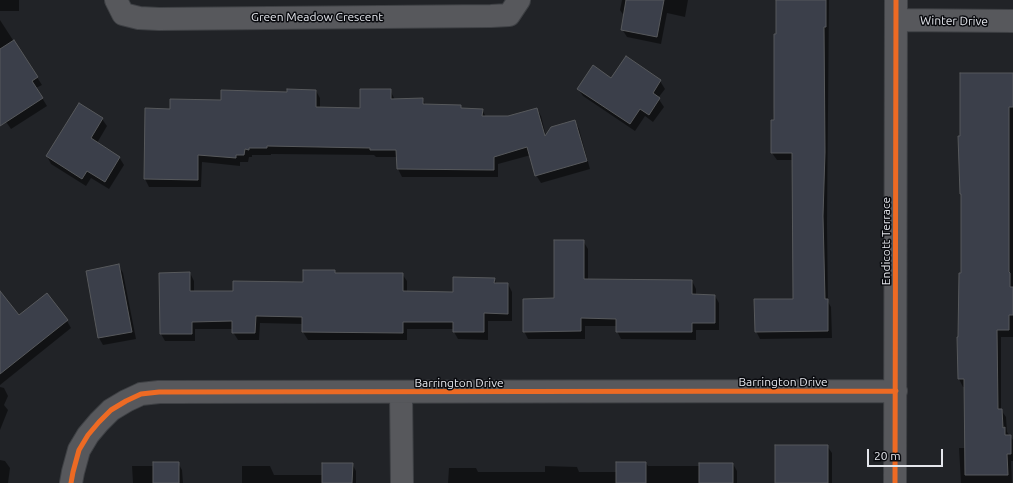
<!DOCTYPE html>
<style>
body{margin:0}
#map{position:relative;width:1013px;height:483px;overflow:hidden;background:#212327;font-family:Ubuntu,sans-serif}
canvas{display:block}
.scale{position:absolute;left:867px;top:449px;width:76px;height:18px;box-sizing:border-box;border:2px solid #e4e6ec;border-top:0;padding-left:5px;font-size:12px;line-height:14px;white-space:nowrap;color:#e4e6ec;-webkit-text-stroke:3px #0a0b0f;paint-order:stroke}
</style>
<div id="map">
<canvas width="1013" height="483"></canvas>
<div class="scale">20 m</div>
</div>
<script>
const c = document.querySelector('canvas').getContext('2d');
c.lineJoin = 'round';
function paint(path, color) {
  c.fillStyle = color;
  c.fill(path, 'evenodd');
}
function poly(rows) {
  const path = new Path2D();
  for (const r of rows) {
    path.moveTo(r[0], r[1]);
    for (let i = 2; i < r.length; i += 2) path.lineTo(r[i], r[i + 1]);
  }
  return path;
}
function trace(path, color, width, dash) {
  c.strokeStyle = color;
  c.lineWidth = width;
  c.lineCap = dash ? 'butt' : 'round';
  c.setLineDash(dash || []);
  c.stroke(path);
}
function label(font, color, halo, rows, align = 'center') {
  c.font = font + ' Ubuntu,sans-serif';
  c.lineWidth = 3;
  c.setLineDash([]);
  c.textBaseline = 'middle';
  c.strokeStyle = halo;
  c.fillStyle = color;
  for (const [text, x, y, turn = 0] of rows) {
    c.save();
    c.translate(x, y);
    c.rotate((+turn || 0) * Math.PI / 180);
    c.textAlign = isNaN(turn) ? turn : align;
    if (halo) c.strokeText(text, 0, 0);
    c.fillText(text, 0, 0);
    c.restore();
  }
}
paint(poly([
 [0,0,19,0,19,11,0,11],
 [622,0,688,0,685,17,667,13,661,44,627,37,622,29,624,16,620,10],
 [777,0,829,0,827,224,828,302,831,307,832,338,760,339,756,331,794,300,793,160,777,160,772,153,777,35],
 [0,20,42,85,36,88,47,106,11,129,0,113],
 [626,57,660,81,665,89,658,98,664,107,653,122,645,116,635,131,583,96,578,89,611,79],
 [1013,76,1013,337,1001,337,1001,410,1006,417,1007,432,1013,440,1013,461,1011,461,1012,483,961,483,959,448,965,448,965,387,963,387,959,379,958,338,962,274,962,196,961,194,959,137],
 [390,90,395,100,422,99,426,105,460,106,463,110,482,110,486,117,508,117,537,109,541,116,546,136,575,121,579,129,590,169,541,183,536,175,531,155,498,164,498,177,402,177,398,169,398,157,376,157,374,155,271,154,271,155,252,155,252,157,249,157,248,162,240,162,240,166,202,162,201,187,149,187,145,179,171,110,222,101,288,93,316,91,320,98,320,108,361,109],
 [102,119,107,126,97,143,119,157,124,165,109,189,91,178,86,186,51,164,47,156],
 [583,241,588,249,588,280,692,281,696,289,696,295,715,296,719,303,719,330,696,330,696,340,621,339,617,331,617,326,585,326,585,339,528,339,524,331,555,299],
 [119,266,123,273,136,339,103,345,99,338],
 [334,271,336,274,402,274,407,281,407,292,454,293,494,279,497,284,508,284,512,292,512,321,488,321,488,340,458,339,454,332,454,329,407,329,407,340,308,340,303,332,303,324,260,323,259,340,238,340,233,332,233,329,195,329,195,341,165,341,161,334,190,273,194,281,194,292,234,292,304,283],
 [0,303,19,316,67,321,71,328,0,385],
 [0,387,4,388,8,396,4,405,8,410,0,430],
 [827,446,832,453,832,483,776,483],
 [0,460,5,461,10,468,8,483,0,483],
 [178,463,182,470,183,483,133,483,132,466,154,466],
 [646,463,648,466,700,466,733,464,737,471,737,483,448,483,449,468,476,468,478,472,545,472,545,466,577,467,579,472,617,472],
 [352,464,356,471,356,483,242,483,242,466,270,466,274,475,323,475]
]), '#0007');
const building = poly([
 [626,0,664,0,657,37,621,30,626,0],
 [776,0,826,0,826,27,824,27,825,152,823,216,825,299,828,299,828,331,755,332,754,299,793,299,792,153,771,153,771,120,774,120,774,34,776,34,776,0],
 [14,40,38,77,32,81,43,98,0,126,0,49,14,40],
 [626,56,661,80,653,93,660,98,649,115,640,109,630,124,577,89,593,65,611,78,626,56],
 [960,73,1013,73,1013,107,1009,107,1009,272,1010,273,1010,287,1013,287,1013,315,1009,315,1009,330,997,330,998,409,1002,409,1003,428,1005,427,1005,435,1011,435,1011,454,1007,454,1008,475,965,475,964,379,958,379,957,337,958,337,959,273,961,273,961,194,960,194,958,136,960,136,960,73],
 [287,89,316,90,316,107,360,108,360,89,391,89,391,99,423,98,423,104,461,105,461,108,483,109,482,116,508,116,537,108,545,136,551,127,575,120,587,161,535,176,527,147,494,157,494,170,397,169,396,150,370,150,370,148,267,146,267,148,249,148,249,150,245,149,244,155,236,155,236,158,198,155,198,180,144,179,145,108,170,109,170,99,221,100,221,90,287,92,287,89],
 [79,103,103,118,91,138,120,157,105,182,87,171,82,179,46,156,79,103],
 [554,240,584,240,584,279,692,280,692,294,715,295,715,323,692,323,692,332,616,332,616,319,581,318,581,331,523,332,523,299,554,298,554,240],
 [119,264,132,332,98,338,86,271,119,264],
 [303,270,335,270,335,273,403,273,403,291,453,292,453,277,495,278,494,283,508,283,508,314,484,313,484,332,453,332,453,322,403,322,403,333,302,332,302,317,256,316,255,333,232,333,232,321,192,322,192,334,160,334,159,273,190,272,190,291,233,291,233,281,303,282,303,270],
 [0,291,19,315,47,293,68,320,0,374,0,291],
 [775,445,828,445,828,483,775,483,775,445],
 [153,462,179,462,179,483,153,483,153,462],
 [616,462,646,462,646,483,616,483,616,462],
 [322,463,353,463,352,483,322,483,322,463],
 [699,463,733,463,733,483,699,483,699,463]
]);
paint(building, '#3b3f4a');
trace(building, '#57595c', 1);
const minor = poly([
 [116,0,123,14,139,18,159,19,491,16,509,15,519,0],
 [896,20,1013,21],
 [401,393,402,483],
 [71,483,73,472,79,450,88,435,99,422,111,410,126,401,141,394,159,392,896,391],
 [895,483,896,0]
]);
trace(minor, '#3e4044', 24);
trace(minor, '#57585c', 22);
trace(poly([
 [71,483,73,472,79,450,88,435,99,422,111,410,126,401,141,394,159,392,896,391],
 [895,483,896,0]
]), '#ed6a23', 5);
label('12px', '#e4e6ec', '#0a0b0f', [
 ["Green Meadow Crescent",317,17],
 ["Winter Drive",954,21,1],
 ["Endicott Terrace",886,241,-90],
 ["Barrington Drive",783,382],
 ["Barrington Drive",459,383]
]);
</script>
